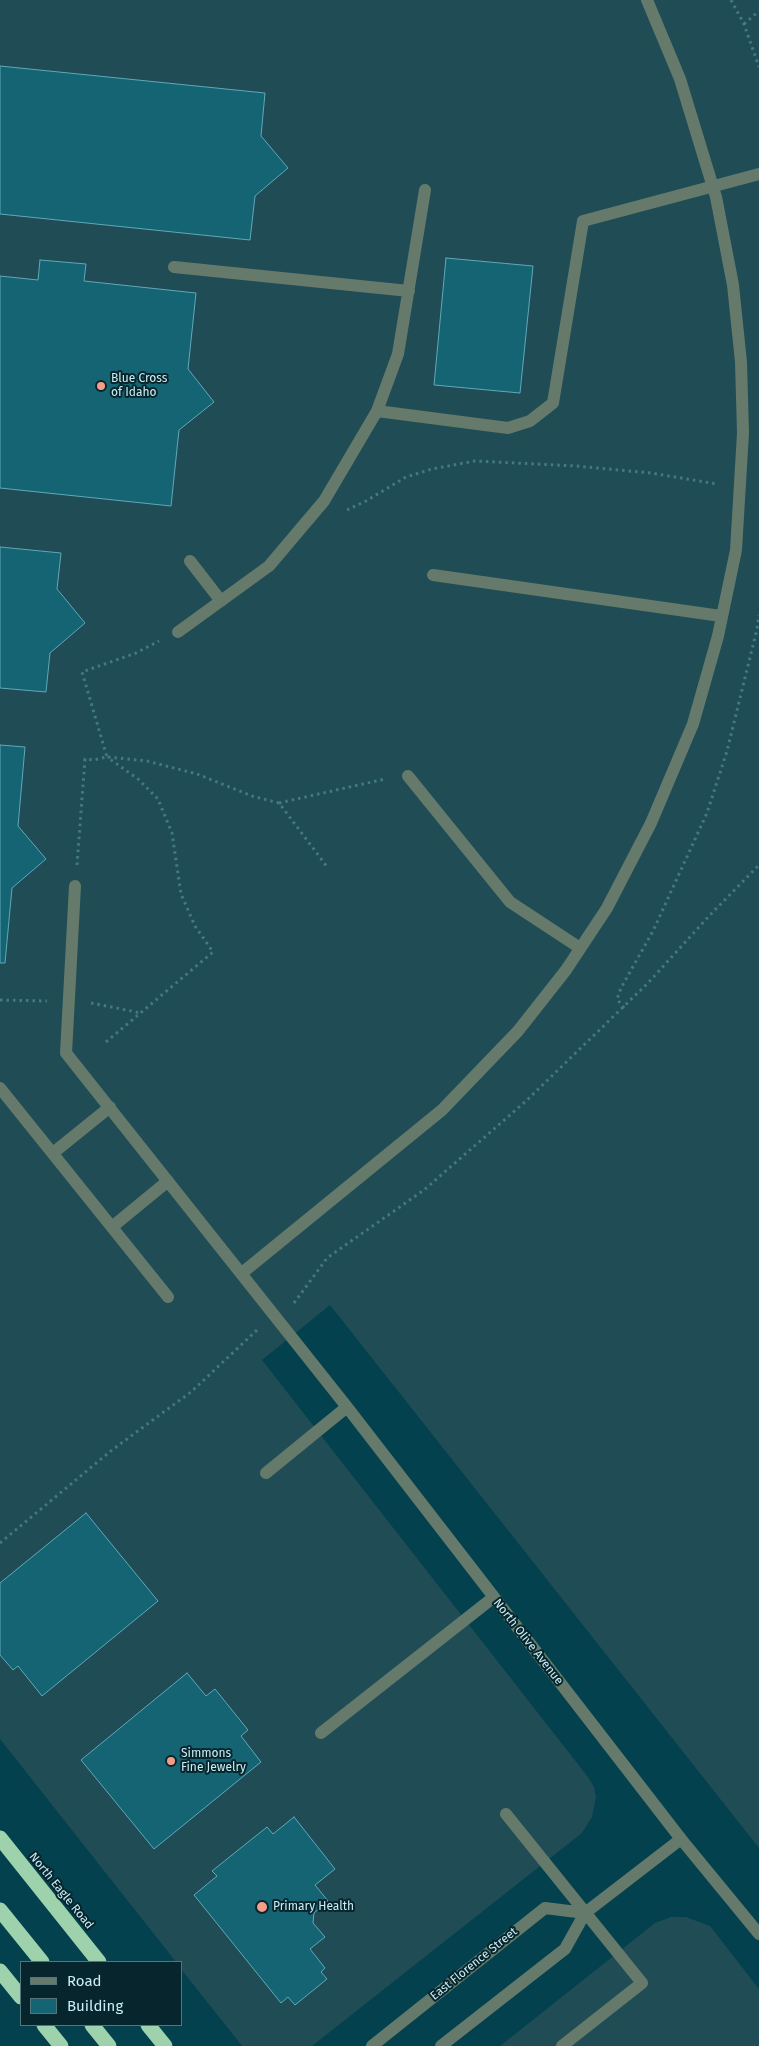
<!DOCTYPE html>
<style>
body{margin:0}
#map{position:relative;width:759px;height:2046px;overflow:hidden;background:#02414d;font-family:"Fira Sans",sans-serif}
canvas{display:block}
.legend{position:absolute;left:20px;top:1961px;width:162px;height:65px;box-sizing:border-box;background:#06252c;border:1px solid #55757d;margin:0;padding:6px 9px;list-style:none;font-size:15px;color:#cbedf6}
.legend li{display:flex;align-items:center;gap:10px;height:25px}
.legend b{width:25px;border:1px solid #55757d}
</style>
<div id="map">
<canvas width="759" height="2046"></canvas>
<ul class="legend">
<li><b style="height:6px;background:#657a6b"></b>Road</li>
<li><b style="height:14px;background:#156473"></b>Building</li>
</ul>
</div>
<script>
const c = document.querySelector('canvas').getContext('2d');
c.lineJoin = 'round';
function paint(path, color) {
  c.fillStyle = color;
  c.fill(path, 'evenodd');
}
function poly(rows) {
  const path = new Path2D();
  for (const r of rows) {
    path.moveTo(r[0], r[1]);
    for (let i = 2; i < r.length; i += 2) path.lineTo(r[i], r[i + 1]);
  }
  return path;
}
function trace(path, color, width, dash) {
  c.strokeStyle = color;
  c.lineWidth = width;
  c.lineCap = dash ? 'butt' : 'round';
  c.setLineDash(dash || []);
  c.stroke(path);
}
function label(font, color, halo, rows, align = 'center') {
  c.font = font + ' "Fira Sans",sans-serif';
  c.lineWidth = 4;
  c.setLineDash([]);
  c.textBaseline = 'middle';
  c.strokeStyle = halo;
  c.fillStyle = color;
  for (const [text, x, y, turn = 0] of rows) {
    c.save();
    c.translate(x, y);
    c.rotate((+turn || 0) * Math.PI / 180);
    c.textAlign = isNaN(turn) ? turn : align;
    if (halo) c.strokeText(text, 0, 0);
    c.fillText(text, 0, 0);
    c.restore();
  }
}
paint(poly([
 [0,0,759,0,759,1848,330,1305,262,1360,588,1777,594,1787,596,1797,592,1817,582,1833,312,2046,242,2046,181,1969,181,1962,176,1962,0,1739],
 [671,1917,686,1917,710,1926,759,1989,759,2046,500,2046,655,1923]
]), '#204c55');
const building = poly([
 [0,66,265,93,261,136,288,168,255,196,250,240,0,214,0,66],
 [446,258,533,266,520,393,434,385,446,258],
 [40,260,86,264,84,281,196,293,188,369,214,402,179,430,171,506,0,488,0,276,38,280,40,260],
 [0,547,61,553,57,589,85,623,50,653,46,692,0,688,0,547],
 [0,745,25,747,18,826,46,859,12,888,5,963,0,963,0,745],
 [86,1513,158,1601,42,1696,18,1666,13,1670,0,1655,0,1583,86,1513],
 [187,1673,206,1696,215,1689,248,1730,241,1736,261,1762,154,1849,81,1760,187,1673],
 [294,1817,335,1869,315,1885,328,1901,314,1913,313,1923,325,1937,310,1949,325,1968,321,1972,327,1979,295,2005,288,1997,281,2003,194,1895,217,1876,212,1871,267,1827,273,1834,294,1817]
]);
paint(building, '#156473');
trace(building, '#61a8b9', 1);
trace(poly([
 [731,0,744,24,759,67],
 [744,24,759,11],
 [347,510,366,501,406,477,432,469,475,461,576,466,651,473,717,484],
 [108,757,147,761,197,774,252,796,279,803,328,868],
 [279,803,385,779],
 [77,865,85,759,93,760,107,757,82,672,136,653,159,641],
 [0,1000,47,1001],
 [91,1003,141,1013],
 [624,1008,617,999,621,988,653,931,707,813,727,751,757,629,759,615],
 [106,1042,213,952,195,926,181,894,172,833,158,799,138,779,107,757],
 [294,1303,327,1258,424,1190,526,1101,648,983,710,915,759,865],
 [0,1543,112,1450,191,1392,257,1330]
]), '#437984', 3, [2.5, 4]);
trace(poly([
 [425,190,398,354,377,411,508,428,530,421,553,403,583,221,759,174],
 [174,267,409,291],
 [190,561,221,601],
 [433,575,721,616],
 [178,632,269,566,324,501,377,411],
 [408,776,510,902,580,948],
 [75,886,66,1053,347,1407,681,1839,759,1934],
 [0,1088,168,1297],
 [53,1153,110,1107],
 [112,1227,168,1181],
 [242,1273,442,1110,518,1031,566,970,607,908,651,823,693,724,718,636,736,550,743,433,741,362,733,285,716,197,680,79,647,0],
 [266,1473,347,1407],
 [321,1733,494,1597],
 [506,1814,642,1983,562,2046],
 [372,2046,545,1908,585,1913],
 [441,2046,565,1949,585,1913,681,1839]
]), '#657a6b', 12);
trace(poly([
 [0,1838,99,1962],
 [0,1910,42,1962],
 [0,1971,21,1997],
 [44,2025,61,2046],
 [92,2025,109,2046],
 [148,2025,165,2046]
]), '#9dd2ad', 15);
for (const [x, y, r, color] of [
 [101,386,5,"#f49e89"],
 [171,1761,5,"#f49e89"],
 [262,1907,6,"#f49e89"]
]) {
  const dot = new Path2D();
  dot.arc(x, y, r, 0, 2 * Math.PI);
  c.fillStyle = color;
  c.fill(dot);
  trace(dot, '#06252c', 2);
}
label('12px', '#cbedf6', '#06252c', [
 ["Blue Cross",111,379],
 ["of Idaho",111,393],
 ["Simmons",181,1754],
 ["Fine Jewelry",181,1768],
 ["Primary Health",273,1907]
], 'left');
label('12px', '#cbedf6', '#06252c', [
 ["North Olive Avenue",528,1642,52],
 ["North Eagle Road",61,1891,51],
 ["East Florence Street",474,1964,-39]
]);
</script>
